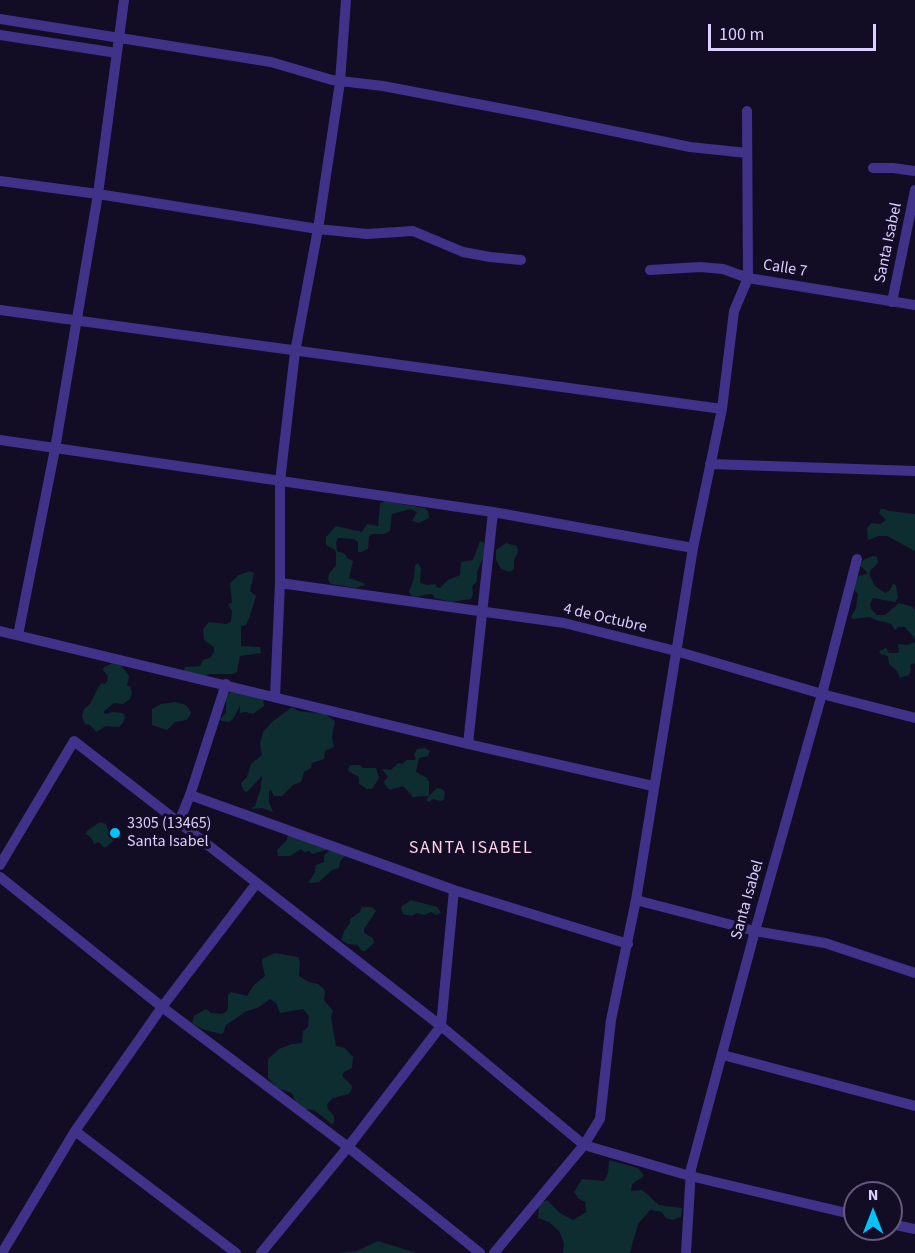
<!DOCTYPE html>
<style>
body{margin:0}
#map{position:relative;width:915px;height:1253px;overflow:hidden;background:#130c25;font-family:"Source Sans 3",sans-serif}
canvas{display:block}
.north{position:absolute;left:843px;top:1181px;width:60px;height:60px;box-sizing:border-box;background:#130c25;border:2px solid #635a7c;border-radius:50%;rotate:0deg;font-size:16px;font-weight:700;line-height:24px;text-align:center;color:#dbd0ff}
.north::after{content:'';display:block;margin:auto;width:21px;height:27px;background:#00c3fb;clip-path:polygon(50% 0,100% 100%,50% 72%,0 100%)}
.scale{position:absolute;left:708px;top:24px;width:168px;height:27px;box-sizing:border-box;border:3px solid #dbd0ff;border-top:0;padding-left:8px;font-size:18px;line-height:21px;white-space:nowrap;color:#dbd0ff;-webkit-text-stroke:4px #130c25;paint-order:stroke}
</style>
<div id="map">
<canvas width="915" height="1253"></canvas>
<div class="north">N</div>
<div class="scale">100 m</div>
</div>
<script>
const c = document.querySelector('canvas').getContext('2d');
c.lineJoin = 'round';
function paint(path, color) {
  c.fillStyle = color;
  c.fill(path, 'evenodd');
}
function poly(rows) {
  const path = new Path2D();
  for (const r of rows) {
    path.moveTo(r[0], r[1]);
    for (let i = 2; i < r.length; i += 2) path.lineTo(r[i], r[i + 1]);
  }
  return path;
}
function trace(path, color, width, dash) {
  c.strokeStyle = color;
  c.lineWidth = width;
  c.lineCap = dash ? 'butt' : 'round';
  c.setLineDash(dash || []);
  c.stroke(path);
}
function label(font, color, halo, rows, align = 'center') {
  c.font = font + ' "Source Sans 3",sans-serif';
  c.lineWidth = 6;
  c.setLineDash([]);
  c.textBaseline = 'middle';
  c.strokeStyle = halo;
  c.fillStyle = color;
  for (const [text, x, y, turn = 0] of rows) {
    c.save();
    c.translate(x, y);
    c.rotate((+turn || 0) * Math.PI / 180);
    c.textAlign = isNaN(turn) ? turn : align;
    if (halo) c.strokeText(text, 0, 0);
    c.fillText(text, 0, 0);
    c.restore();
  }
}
paint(poly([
 [386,501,424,508,428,511,429,518,419,523,412,521,417,512,410,509,392,514,390,531,384,534,372,534,369,537,368,549,361,552,358,552,358,542,354,539,338,538,336,543,337,551,345,554,347,558,353,561,349,578,364,583,365,585,356,588,331,584,328,580,329,574,336,565,336,553,335,550,326,545,326,537,336,526,362,532,367,524,378,526,380,503],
 [881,508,889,511,915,514,915,551,887,536,879,536,868,540,867,529,871,523,880,524,886,520,879,513],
 [480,541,484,543,485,553,477,572,477,581,472,587,473,594,471,599,451,602,435,598,432,594,413,597,409,592,414,578,415,565,418,563,421,568,420,583,427,585,436,584,436,587,440,588,448,580,460,575,461,562,473,560],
 [506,543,517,546,518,552,514,560,514,569,510,572,501,569,496,560,496,550],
 [873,556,877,557,878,563,870,571,870,576,875,586,885,593,889,591,893,584,896,585,898,598,895,602,873,598,870,604,871,609,877,615,885,615,899,603,913,607,915,610,915,639,905,627,898,627,895,630,891,624,885,622,878,621,870,617,853,619,851,617,856,608,858,594,855,591,854,584,858,576,867,574,867,572,860,566,863,560],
 [250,571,254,573,250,591,256,596,250,616,246,625,241,626,241,646,260,647,261,653,240,656,237,672,233,674,209,674,201,679,183,673,185,667,200,666,203,660,210,658,214,652,214,647,204,640,203,629,209,622,226,624,231,622,232,611,228,604,232,603,230,583,239,575],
 [915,642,915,663,910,665,911,670,909,675,900,678,897,671,889,664,888,656,881,654,879,651,886,648,889,653,896,653,899,652,898,644,908,645],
 [113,663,121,665,129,676,127,686,130,686,132,693,130,699,123,704,114,703,103,712,106,714,112,712,123,713,125,716,123,723,119,727,106,726,96,732,90,725,85,724,82,717,84,709,90,704,99,686,102,683,105,684,107,681,108,676,103,670,104,667],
 [231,691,263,696,264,706,253,714,246,712,240,713,240,706,233,719,229,722,222,721,220,719,226,713,226,697],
 [176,702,186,705,191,712,190,716,186,720,175,722,167,730,152,725,152,709,161,704],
 [292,707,298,711,325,714,335,721,332,737,334,747,325,751,324,759,312,763,311,768,304,772,301,782,293,785,282,796,274,796,271,790,269,791,269,802,273,812,262,808,253,809,252,808,255,806,261,788,262,776,247,792,243,790,241,783,247,777,251,764,262,755,260,743,263,732,272,722],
 [425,748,430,751,428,756,419,758,416,772,427,778,429,782,429,796,437,788,442,789,445,792,444,799,441,801,433,799,429,802,426,800,429,796,412,797,411,794,403,786,390,790,385,785,384,781,388,777,382,769,391,770,398,763,402,764,407,760,414,760,416,759,414,755,417,749],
 [352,765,360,765,363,768,376,768,379,778,372,789,367,789,359,784,359,777,348,771,349,766],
 [100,822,106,824,107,828,116,836,115,839,105,848,98,842,94,844,92,839,86,834,87,831],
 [288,834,327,847,326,850,312,854,310,851,304,852,301,849,290,856,278,856,277,850,287,840],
 [332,847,345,856,340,861,339,868,332,870,319,882,308,883,315,872,316,865,324,862,324,856],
 [411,900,437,907,441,913,436,915,431,912,424,915,417,913,411,916,403,914,401,907],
 [362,907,372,907,376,911,364,929,364,933,373,938,374,943,365,951,362,951,357,945,348,944,341,940,344,931,350,923,350,919,360,912],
 [275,953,298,957,300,962,299,976,309,982,318,984,324,989,325,993,324,1000,333,1011,331,1017,336,1046,345,1048,353,1057,352,1068,344,1072,342,1076,352,1086,351,1091,348,1094,333,1098,327,1104,328,1109,334,1116,334,1123,332,1124,314,1110,305,1109,296,1103,292,1093,277,1088,268,1078,268,1062,269,1058,279,1049,292,1044,302,1043,303,1031,308,1027,309,1016,303,1009,280,1013,276,1003,270,999,259,1007,245,1012,226,1025,223,1033,221,1034,202,1029,192,1023,194,1016,206,1009,211,1013,222,1014,226,1012,228,1008,228,995,231,992,247,996,254,985,265,976,262,963,262,959],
 [609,1160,638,1168,644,1176,632,1184,631,1191,642,1190,659,1205,682,1208,681,1217,672,1220,666,1218,662,1212,650,1210,638,1224,630,1253,563,1253,564,1243,559,1231,549,1222,538,1218,539,1204,547,1200,560,1213,573,1220,586,1212,585,1202,578,1198,574,1192,582,1179,604,1181,608,1173],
 [378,1241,416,1253,337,1253,357,1251]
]), '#0e2d30');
trace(poly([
 [0,19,271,62,332,80,383,86,535,115,690,147,747,153],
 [0,35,117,53],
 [873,168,893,168,915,171],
 [0,181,98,194,318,229,367,234,413,231,463,252,490,257,521,260],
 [650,270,700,267,723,269,748,278,915,305],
 [892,302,915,190],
 [0,310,722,409],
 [0,440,493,512,693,548],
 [710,464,915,471],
 [280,583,564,623,676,651,822,694,915,718],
 [0,631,468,744,653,786],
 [18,635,55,449,98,194,124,0],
 [275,697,280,583,280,481,295,352,318,229,340,82,346,0],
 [468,744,493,512],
 [190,795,454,890,628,944],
 [179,822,190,795,226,684],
 [0,865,74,741,441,1026,584,1145,690,1176,855,1215],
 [0,877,162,1007,348,1147,480,1253],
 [636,900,755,931,825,943,915,973],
 [723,1055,915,1106],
 [75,1131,236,1253],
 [891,1224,915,1229],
 [2,1253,75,1131,162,1007,256,884],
 [261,1253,348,1147,441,1026,454,890],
 [494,1253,584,1145,600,1119,611,1020,636,900,693,548,722,409,734,311,748,278,747,111],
 [686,1253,691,1169,755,931,822,694,857,559]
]), '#403289', 10);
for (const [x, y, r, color] of [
 [115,833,6,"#00c3fb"]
]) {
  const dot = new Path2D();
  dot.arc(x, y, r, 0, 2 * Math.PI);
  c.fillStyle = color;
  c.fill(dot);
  trace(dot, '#130c25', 2);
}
label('16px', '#dbd0ff', '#130c25', [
 ["Santa Isabel",889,243,-78],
 ["Calle 7",785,269,9],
 ["4 de Octubre",605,619,13],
 ["Santa Isabel",748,900,-74]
]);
label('16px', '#dbd0ff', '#130c25', [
 ["3305 (13465)",127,824],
 ["Santa Isabel",127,842]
], 'left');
c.letterSpacing = '1.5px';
label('18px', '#ffd2e9', '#130c25', [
 ["SANTA ISABEL",471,849]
]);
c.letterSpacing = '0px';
</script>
